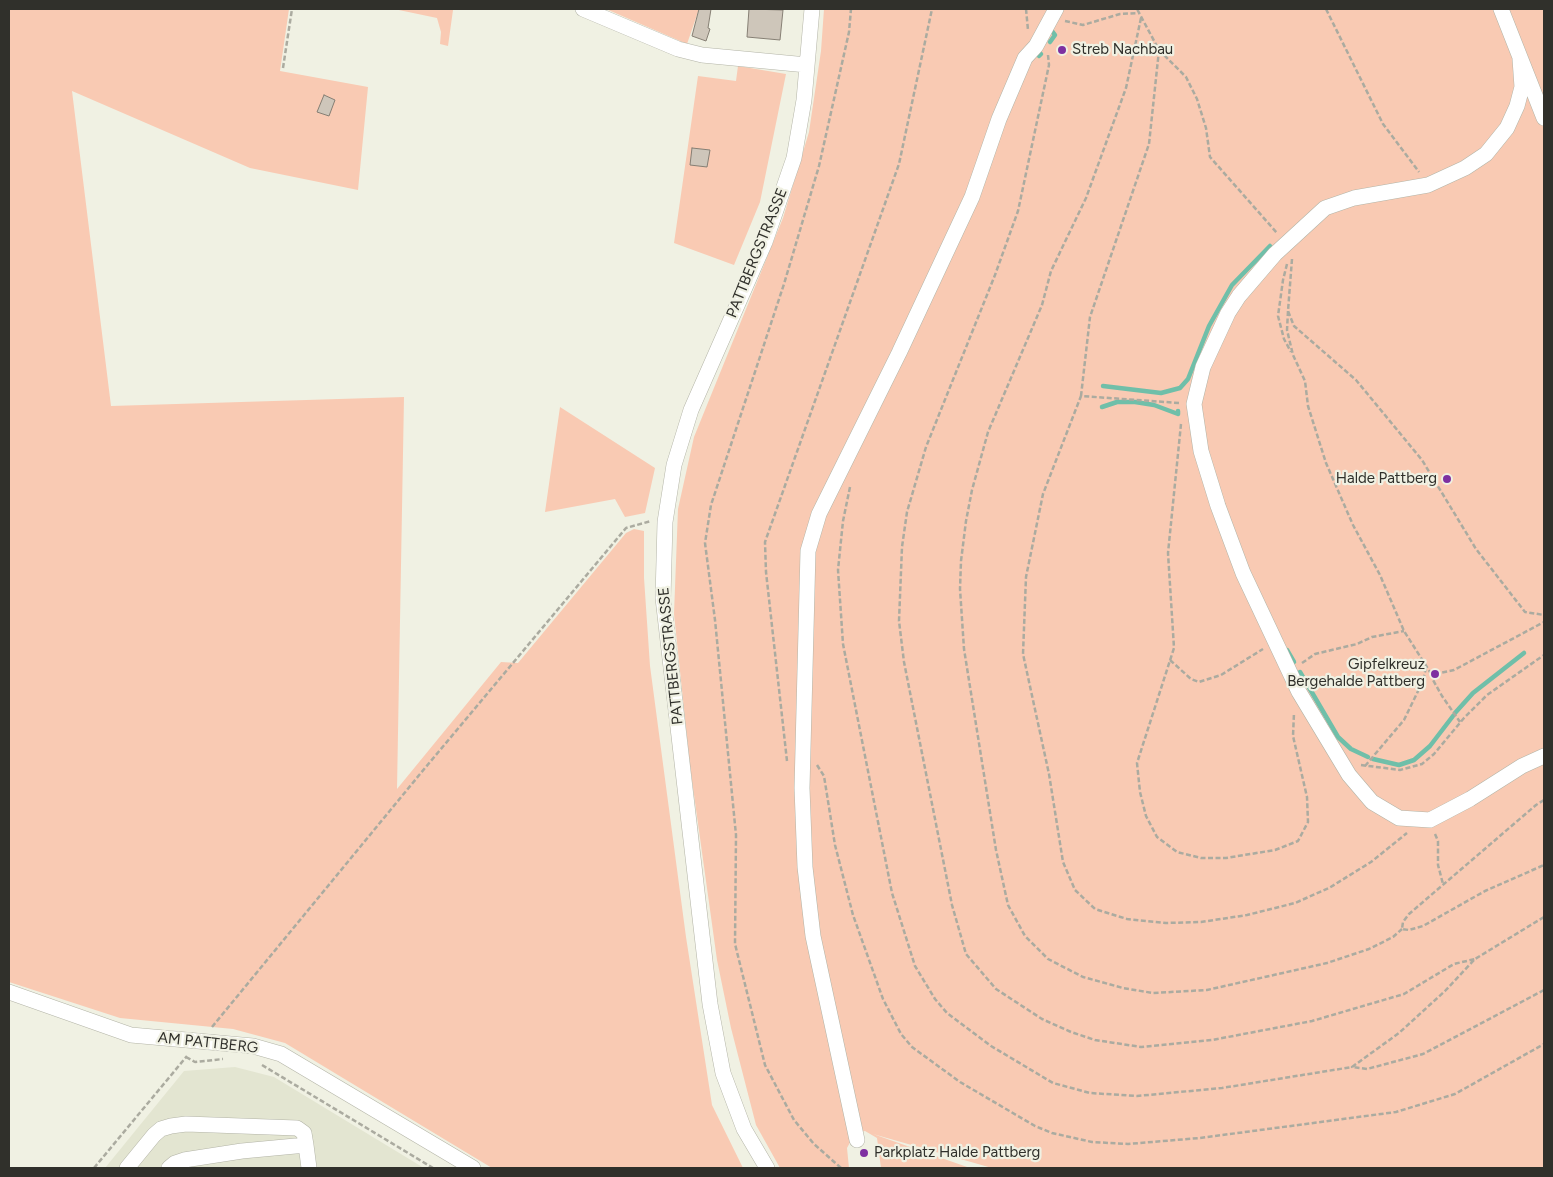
<!DOCTYPE html>
<style>
body{margin:0}
#map{position:relative;width:1553px;height:1177px;overflow:hidden;background:#f0f1e3;font-family:Figtree,sans-serif}
canvas{display:block}
.frame{position:absolute;inset:0;border:10px solid #30302b;pointer-events:none}
</style>
<div id="map">
<canvas width="1553" height="1177"></canvas>
<div class="frame"></div>
</div>
<script>
const c = document.querySelector('canvas').getContext('2d');
c.lineJoin = 'round';
function paint(path, color) {
  c.fillStyle = color;
  c.fill(path, 'evenodd');
}
function poly(rows) {
  const path = new Path2D();
  for (const r of rows) {
    path.moveTo(r[0], r[1]);
    for (let i = 2; i < r.length; i += 2) path.lineTo(r[i], r[i + 1]);
  }
  return path;
}
function trace(path, color, width, dash) {
  c.strokeStyle = color;
  c.lineWidth = width;
  c.lineCap = dash ? 'butt' : 'round';
  c.setLineDash(dash || []);
  c.stroke(path);
}
function label(font, color, halo, rows, align = 'center') {
  c.font = font + ' Figtree,sans-serif';
  c.lineWidth = 4.5;
  c.setLineDash([]);
  c.textBaseline = 'middle';
  c.strokeStyle = halo;
  c.fillStyle = color;
  for (const [text, x, y, turn = 0] of rows) {
    c.save();
    c.translate(x, y);
    c.rotate((+turn || 0) * Math.PI / 180);
    c.textAlign = isNaN(turn) ? turn : align;
    if (halo) c.strokeText(text, 0, 0);
    c.fillText(text, 0, 0);
    c.restore();
  }
}
paint(poly([
 [235,1067,274,1077,424,1168,105,1168,184,1071]
]), '#e3e5d1');
paint(poly([
 [9,9,289,9,280,71,368,87,358,190,250,168,72,91,111,406,404,397,397,789,501,662,518,663,626,533,634,529,644,531,644,578,650,666,686,937,712,1105,743,1168,492,1168,285,1043,233,1029,120,1018,9,982],
 [394,9,453,10,448,46,440,44,441,32,437,18],
 [606,9,699,9,687,44],
 [824,9,1544,9,1544,1168,992,1168,873,1134,970,1168,881,1168,877,1138,865,1131,855,1133,847,1148,849,1168,780,1168,756,1125,731,1028,717,960,690,766,674,614,678,509,694,437,783,218,809,132,821,51],
 [738,66,786,74,760,202,734,265,674,243,698,76,736,81],
 [560,407,655,468,645,513,625,517,615,499,545,512]
]), '#f9cab3');
trace(poly([
 [1050,42,1055,35,1052,31],
 [1039,56,1041,54],
 [1103,386,1161,393,1180,388,1188,379,1209,326,1232,285,1270,246],
 [1102,407,1117,402,1135,402,1154,405,1178,414,1178,411],
 [1287,650,1294,662],
 [1300,672,1338,737,1351,749,1368,757],
 [1455,713,1473,693,1524,653],
 [1373,759,1399,765,1414,760,1430,746,1453,716]
]), '#6fbfa9', 4.5);
const building = poly([
 [699,9,711,9,708,28,710,29,706,41,692,36,699,9],
 [749,9,783,10,780,40,747,37,749,9],
 [324,95,335,100,329,116,317,112,324,95],
 [692,148,710,150,707,167,690,165,692,148]
]);
paint(building, '#cec6ba');
trace(building, '#867f74', 1);
const minor = poly([
 [583,9,678,49,702,55,807,65],
 [1501,9,1544,118],
 [1520,59,1522,87,1517,106,1507,128,1486,154,1465,168,1428,185,1354,198,1325,208,1275,254,1239,296,1228,313,1203,367,1194,404,1201,451,1218,506,1243,573,1299,692,1349,775,1372,802,1399,818,1430,820,1470,799,1522,766,1544,756],
 [9,992,131,1035,253,1046,281,1054,473,1168],
 [857,1140,813,936,805,867,802,788,808,551,819,514,899,353,972,197,999,119,1025,58,1036,46,1056,9],
 [127,1168,154,1135,161,1129,171,1126,186,1124,297,1128,304,1133,306,1145],
 [169,1168,175,1163,184,1160,242,1151,306,1145,309,1168],
 [767,1168,744,1129,723,1073,710,1004,663,598,665,522,674,465,691,410,765,242,794,158,804,100,812,9]
]);
trace(minor, '#b3b4a7', 16);
trace(poly([
 [1026,9,1028,30],
 [1326,9,1383,124,1419,172],
 [1141,18,1126,88,1086,198,1051,271,1042,305,988,432,972,490,966,521,961,561,960,589,964,649,996,850,1008,905,1025,936,1048,959,1083,977,1123,988,1153,993,1207,990,1327,963,1369,949,1393,937,1402,929],
 [1065,21,1083,25,1120,14,1139,13],
 [1159,50,1186,77,1197,99,1206,128,1210,157,1277,233],
 [1048,55,1049,65,1018,211,995,275,926,447,907,512,902,547,899,621,904,662,952,905,966,954,996,989,1042,1019,1071,1032,1095,1040,1141,1047,1212,1040,1312,1021,1404,994,1454,964,1475,959],
 [283,68,292,9],
 [1292,259,1288,311,1294,326,1356,380,1422,460,1476,549,1525,612,1544,615],
 [1287,264,1283,280,1278,316,1284,339,1291,352],
 [1288,311,1287,330,1293,355,1305,381,1308,406,1326,463,1353,525,1380,575,1404,631,1430,672,1435,674,1454,670,1544,622],
 [1081,396,1090,317,1149,144,1159,50,1137,9],
 [1179,403,1081,396,1043,494,1026,577,1023,654,1049,774,1063,862,1075,890,1095,909,1127,919,1166,923,1201,922,1247,915,1295,903,1329,888,1371,862,1407,833],
 [1181,424,1168,553,1174,648,1137,763,1140,792,1146,816,1157,837,1177,852,1201,858,1226,858,1275,850,1298,841,1308,822,1307,797,1293,736,1294,713],
 [850,487,843,521,838,570,843,644,892,893,915,966,935,999,947,1013,991,1046,1053,1083,1090,1093,1137,1096,1169,1093,1222,1088,1352,1067],
 [1170,660,1191,679,1199,682,1221,675,1263,649],
 [1302,663,1315,654,1357,644,1372,637,1404,631],
 [1433,673,1433,680,1442,696,1460,722],
 [787,761,766,572,765,542,899,164,932,9],
 [817,765,824,776,835,845,853,915,883,999,901,1034,912,1047,960,1082,1035,1126,1052,1133,1092,1142,1128,1144,1200,1138,1396,1112,1455,1094,1544,1044],
 [1361,765,1400,770,1422,764,1434,754,1464,718,1487,695,1544,655],
 [1365,766,1404,720,1423,681,1426,667],
 [1544,800,1536,805,1409,914,1403,922,1402,929,1409,930,1423,926,1485,891,1544,865],
 [1435,834,1438,841,1438,865,1443,884],
 [1544,917,1475,959,1445,991,1399,1033,1352,1067,1367,1069,1423,1054,1544,990],
 [212,1027,425,768,626,528,651,521],
 [186,1057,195,1062,223,1059],
 [262,1065,433,1168],
 [94,1168,187,1056],
 [841,1168,814,1144,794,1120,765,1065,735,944,736,835,715,620,705,543,711,505,784,284,819,166,849,32,851,9]
]), '#ababa0', 2.5, [5, 2.5]);
trace(minor, '#fff', 15);
for (const [x, y, r, color] of [
 [1062,50,5,"#7e30a1"],
 [1447,479,5,"#7e30a1"],
 [1435,674,5,"#7e30a1"],
 [864,1153,5,"#7e30a1"]
]) {
  const dot = new Path2D();
  dot.arc(x, y, r, 0, 2 * Math.PI);
  c.fillStyle = color;
  c.fill(dot);
  trace(dot, '#f0f1e3', 2);
}
label('15px', '#30302b', '#f0f1e3', [
 ["Streb Nachbau",1072,50],
 ["Halde Pattberg",1437,479,"right"],
 ["Gipfelkreuz",1425,665,"right"],
 ["Bergehalde Pattberg",1425,682,"right"],
 ["Parkplatz Halde Pattberg",874,1153]
], 'left');
label('15px', '#30302b', '#f0f1e3', [
 ["PATTBERGSTRASSE",757,253,-68],
 ["PATTBERGSTRASSE",671,656,-96],
 ["AM PATTBERG",208,1043,6]
]);
</script>
